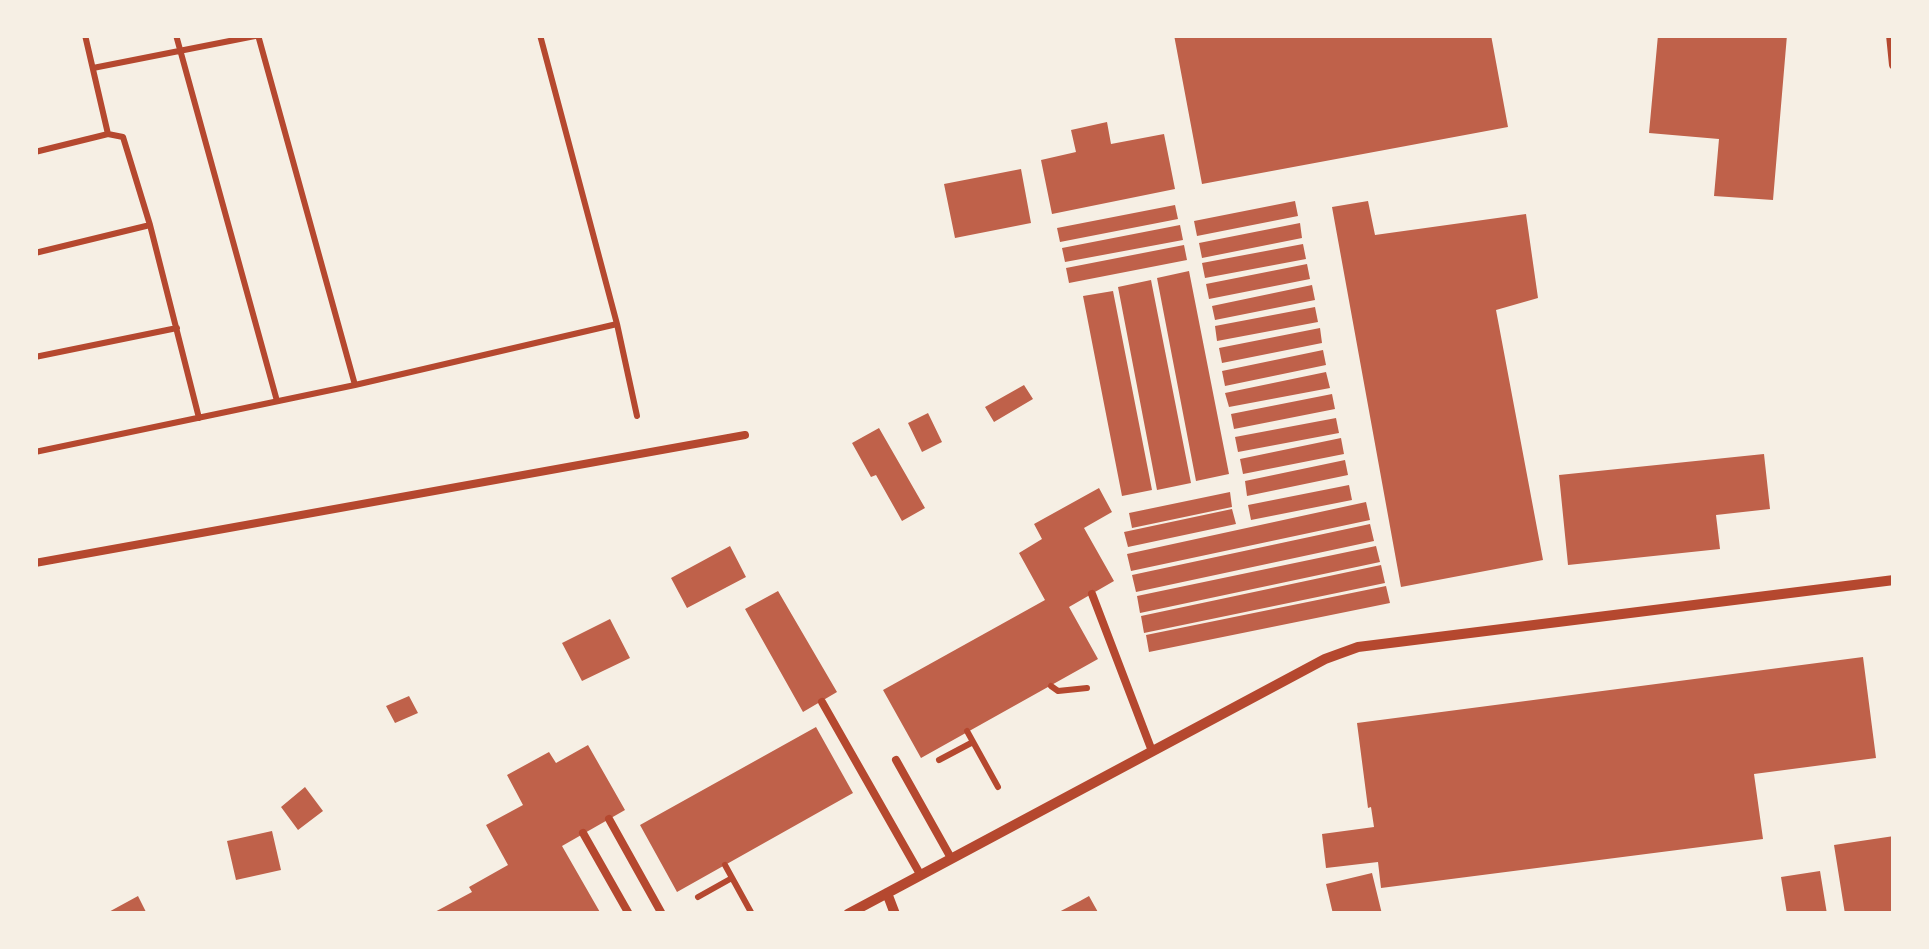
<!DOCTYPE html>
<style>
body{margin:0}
#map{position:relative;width:1929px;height:949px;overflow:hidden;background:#f6efe4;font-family:Raleway,sans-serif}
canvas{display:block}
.frame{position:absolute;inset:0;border:38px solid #f6efe4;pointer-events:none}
</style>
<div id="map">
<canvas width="1929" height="949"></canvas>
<div class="frame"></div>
</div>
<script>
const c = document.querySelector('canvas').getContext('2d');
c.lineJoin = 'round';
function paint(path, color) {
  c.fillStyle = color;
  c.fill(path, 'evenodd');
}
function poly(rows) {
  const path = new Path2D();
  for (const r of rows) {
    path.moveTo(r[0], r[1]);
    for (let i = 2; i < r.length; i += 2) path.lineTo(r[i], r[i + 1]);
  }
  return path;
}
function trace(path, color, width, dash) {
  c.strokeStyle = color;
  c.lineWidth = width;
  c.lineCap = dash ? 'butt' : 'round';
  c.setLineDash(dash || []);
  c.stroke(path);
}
paint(poly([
 [1174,35,1491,35,1508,127,1202,184],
 [1658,35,1787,35,1773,200,1714,196,1719,139,1649,133],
 [1107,122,1111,144,1164,134,1175,189,1052,214,1041,160,1076,152,1071,130],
 [1021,169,1031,223,955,238,944,184],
 [1295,201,1298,216,1197,236,1194,221],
 [1368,201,1375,235,1526,214,1538,298,1496,310,1543,560,1401,587,1332,207],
 [1175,205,1178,219,1060,242,1057,228],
 [1300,223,1302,238,1202,258,1199,243],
 [1180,225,1183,240,1065,262,1062,248],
 [1303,244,1306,259,1205,278,1202,263],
 [1184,245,1187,260,1069,283,1066,268],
 [1307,264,1310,279,1209,299,1206,284],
 [1189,271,1229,474,1196,481,1157,278],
 [1151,280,1191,483,1157,490,1118,287],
 [1312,285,1315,300,1215,320,1212,306],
 [1113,291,1152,490,1122,496,1083,296],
 [1315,307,1318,322,1217,341,1215,326],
 [1320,328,1322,343,1222,363,1219,348],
 [1323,350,1326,365,1225,386,1222,371],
 [1326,372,1330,388,1229,407,1225,393],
 [1024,385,1033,399,994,422,985,407],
 [1332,394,1335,409,1234,429,1231,414],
 [928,413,942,442,922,452,908,423],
 [1336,418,1339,433,1238,452,1235,437],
 [879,428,925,508,902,521,876,475,871,477,852,443],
 [1341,438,1344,454,1243,474,1240,459],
 [1764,454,1770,509,1716,515,1720,549,1568,565,1559,475],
 [1345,460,1348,475,1247,496,1245,481],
 [1349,485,1352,500,1251,520,1248,505],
 [1099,488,1112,512,1084,528,1114,581,1069,607,1098,659,921,758,883,690,1045,600,1019,553,1042,539,1034,524],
 [1230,492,1232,507,1132,528,1129,513],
 [1366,502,1370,520,1131,571,1127,554],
 [1232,509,1236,524,1128,547,1124,532],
 [1370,524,1374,541,1136,592,1132,575],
 [730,546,746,577,687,608,671,578],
 [1376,546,1380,562,1140,613,1137,596],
 [1381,565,1385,583,1144,633,1141,616],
 [1386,586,1390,603,1149,652,1146,635],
 [778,591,837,692,803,712,745,609],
 [610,619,630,658,582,681,562,643],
 [1863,657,1876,758,1754,774,1763,839,1381,888,1378,862,1326,868,1322,834,1374,827,1371,807,1368,808,1357,723],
 [409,696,418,713,395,723,386,706],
 [816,727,853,793,677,892,640,825],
 [588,745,625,810,562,846,601,914,431,914,472,892,469,887,508,865,486,825,523,805,507,775,549,752,556,763],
 [305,787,323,811,298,830,281,807],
 [272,831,281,870,236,880,227,841],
 [1894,836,1894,914,1845,914,1834,845],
 [1820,871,1827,914,1787,914,1781,877],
 [1372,873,1382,914,1333,914,1326,884],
 [138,896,147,914,105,914],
 [1089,896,1099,914,1055,914,1080,901]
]), '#bf614a');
trace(poly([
 [176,35,277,401],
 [258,35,355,385],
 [93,68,260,35],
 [108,134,123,137,150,225,199,418],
 [35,152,108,134,85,35],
 [35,253,150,225],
 [617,324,637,416],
 [35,357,177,328],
 [35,452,355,385,617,324,540,35],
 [1051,686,1058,691,1087,688],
 [967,731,998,787],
 [939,760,973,742],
 [725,865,752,914],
 [698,897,732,878]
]), '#b5482f', 6);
trace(poly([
 [35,563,745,435],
 [1092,594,1152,751],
 [822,702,920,874],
 [896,760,951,858],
 [609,819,662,914],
 [583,833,629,914]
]), '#b5482f', 8);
trace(poly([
 [1891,35,1894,65],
 [887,893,895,914],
 [848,914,1325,659,1358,647,1894,580]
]), '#b5482f', 10);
</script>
